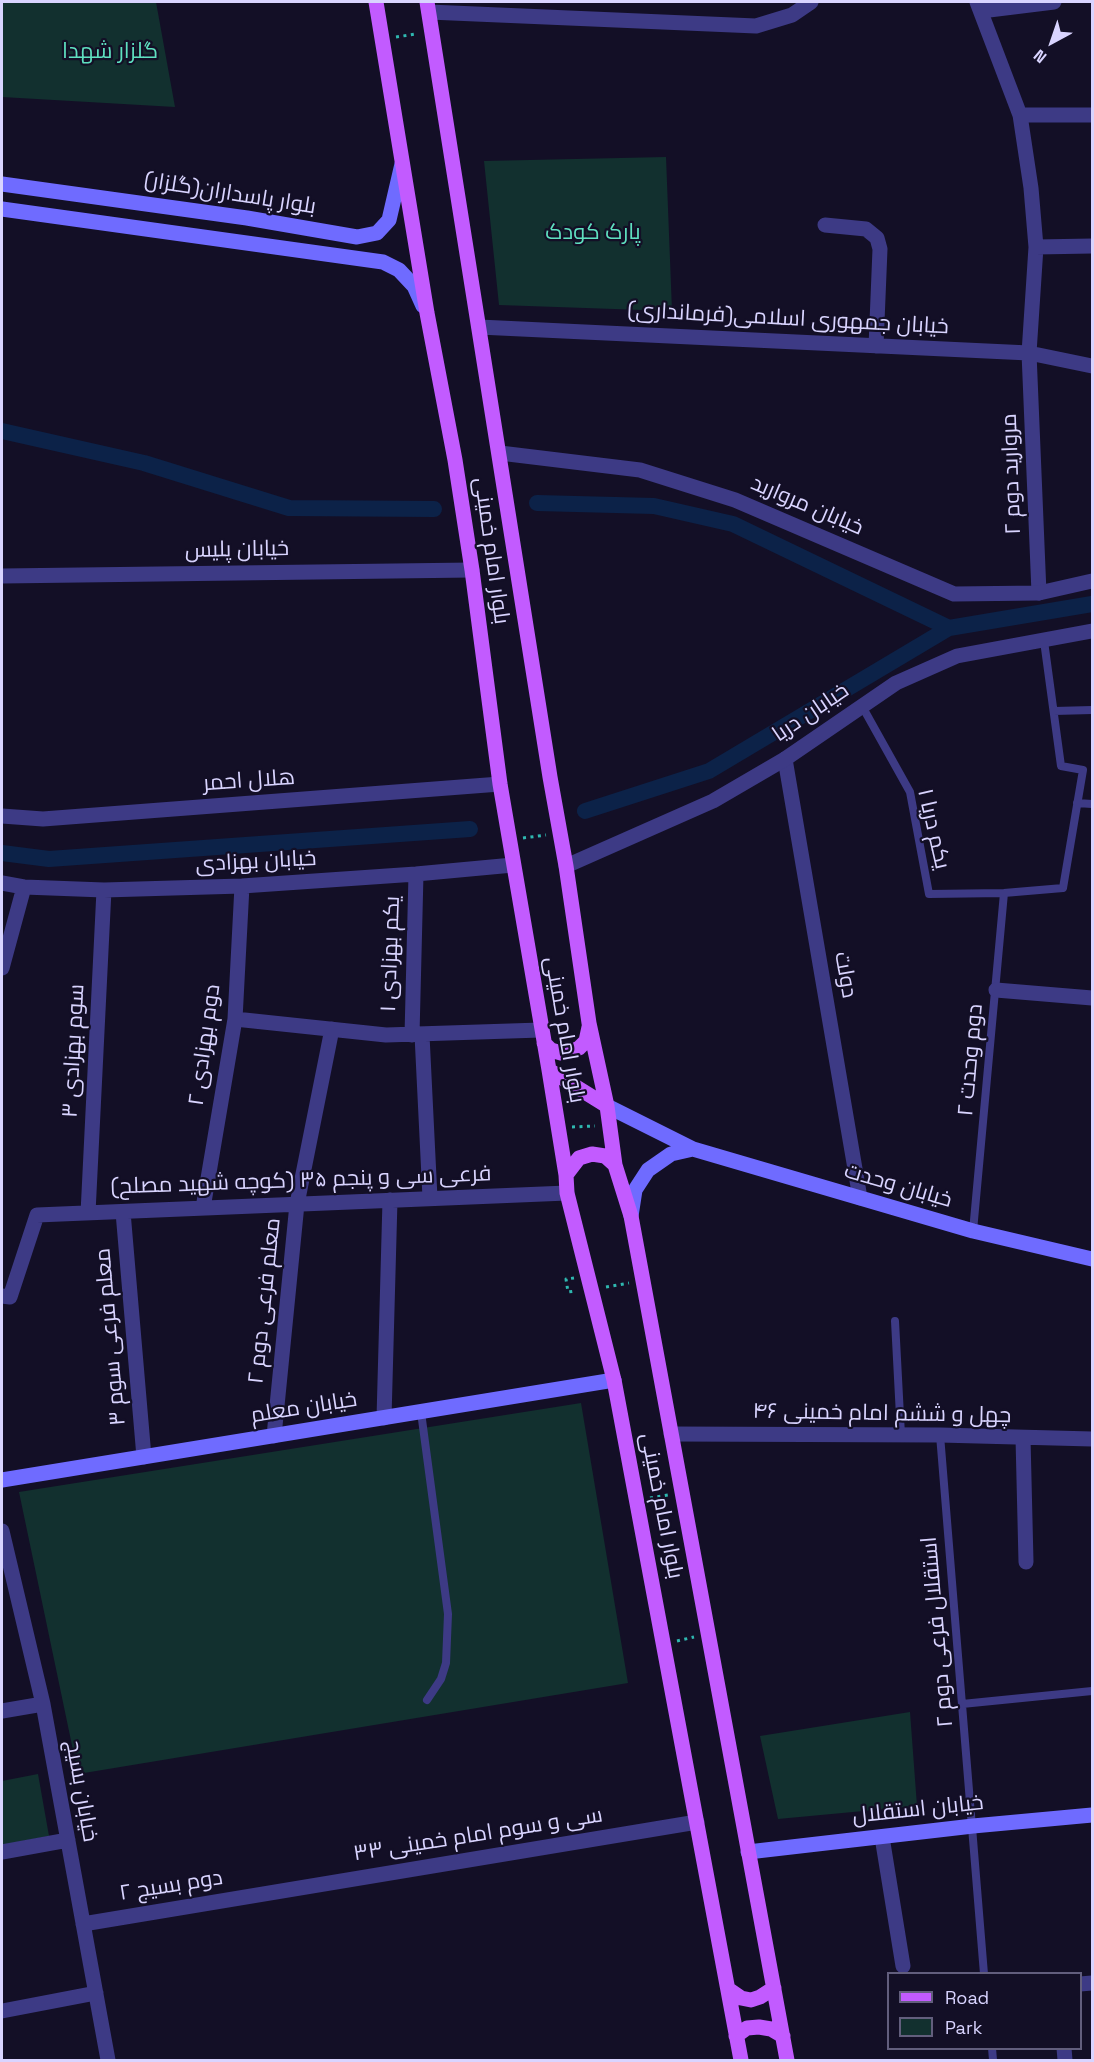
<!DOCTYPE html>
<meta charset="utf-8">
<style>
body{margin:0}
#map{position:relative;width:1094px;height:2062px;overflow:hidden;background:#130f26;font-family:"Space Grotesk",sans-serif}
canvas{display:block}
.frame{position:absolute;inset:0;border:3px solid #d9d4ff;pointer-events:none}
.legend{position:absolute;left:887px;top:1972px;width:195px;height:78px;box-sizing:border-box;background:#130f26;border:2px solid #625e7d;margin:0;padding:8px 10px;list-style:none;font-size:18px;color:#d9d4ff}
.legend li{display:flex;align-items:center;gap:12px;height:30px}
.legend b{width:30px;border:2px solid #625e7d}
.north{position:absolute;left:1022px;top:12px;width:60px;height:60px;-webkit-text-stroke:4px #130f26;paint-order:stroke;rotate:220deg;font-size:16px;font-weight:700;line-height:24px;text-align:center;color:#d9d4ff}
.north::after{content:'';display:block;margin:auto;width:21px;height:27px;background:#d9d4ff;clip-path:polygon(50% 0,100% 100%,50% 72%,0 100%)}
</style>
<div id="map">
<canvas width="1094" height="2062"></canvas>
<div class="frame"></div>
<ul class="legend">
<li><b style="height:8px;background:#c25bff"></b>Road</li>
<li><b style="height:16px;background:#12302f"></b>Park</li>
</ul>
<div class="north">N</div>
</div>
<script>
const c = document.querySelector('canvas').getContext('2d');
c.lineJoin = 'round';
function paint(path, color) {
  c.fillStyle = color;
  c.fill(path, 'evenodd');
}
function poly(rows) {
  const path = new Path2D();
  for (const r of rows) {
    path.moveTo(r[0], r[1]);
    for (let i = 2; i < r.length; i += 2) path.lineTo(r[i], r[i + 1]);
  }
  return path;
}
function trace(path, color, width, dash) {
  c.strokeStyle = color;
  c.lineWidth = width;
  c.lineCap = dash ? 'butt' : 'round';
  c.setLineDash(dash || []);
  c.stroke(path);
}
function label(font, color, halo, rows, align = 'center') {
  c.font = font + ' "Space Grotesk",Cairo,sans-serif';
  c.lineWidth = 4.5;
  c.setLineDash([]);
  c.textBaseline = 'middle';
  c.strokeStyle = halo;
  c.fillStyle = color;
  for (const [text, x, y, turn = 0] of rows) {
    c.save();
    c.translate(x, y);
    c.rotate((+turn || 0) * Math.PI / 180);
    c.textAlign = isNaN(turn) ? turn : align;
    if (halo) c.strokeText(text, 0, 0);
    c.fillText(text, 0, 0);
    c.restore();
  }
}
paint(poly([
 [2,2,156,2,175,107,2,97],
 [666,157,672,311,499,305,484,161],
 [581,1403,628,1683,78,1774,19,1492],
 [910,1712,917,1806,778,1819,760,1736],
 [38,1774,49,1836,2,1845,2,1781]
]), '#12302f');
trace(poly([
 [2,431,144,463,289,508,434,509],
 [537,503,654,506,733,524,949,628],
 [585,811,709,771,949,628,1092,604],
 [2,853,49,859,470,829]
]), '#0c2248', 16);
trace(poly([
 [396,37,416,34],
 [523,838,546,835],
 [572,1127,595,1126],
 [574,1278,566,1279,568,1292,575,1291],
 [606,1287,629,1283],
 [650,1498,668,1495],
 [677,1641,694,1637]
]), '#2fb8b0', 3, [3, 4.5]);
trace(poly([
 [862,706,910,792,929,894,1004,893,1063,888,1083,770,1061,766,1044,641],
 [1054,711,1092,710],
 [1077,803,1092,804],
 [973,1231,1004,893],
 [895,1321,901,1435],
 [421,1412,448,1614,446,1663,441,1679,427,1700],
 [940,1435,984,1974],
 [962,1704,1092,1691],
 [992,2048,993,2060]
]), '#3d3a85', 8);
trace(poly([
 [977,2,1020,115,1031,188,1036,247,1029,353,1039,593],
 [981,11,1054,2],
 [429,12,756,26,792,15,811,2],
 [1020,115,1092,115],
 [825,225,866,229,877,238,880,249,876,346],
 [1036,247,1092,246],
 [479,327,1029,353,1092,366],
 [2,576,472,570],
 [785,759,860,1198],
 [2,816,43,819,500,784],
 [2,883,24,887,104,890,242,886,416,874,513,865],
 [2,968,24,887],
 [996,990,1092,998],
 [235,1019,386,1035,541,1030],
 [412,1035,416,874],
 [422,1035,430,1198],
 [203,1208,235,1019,242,886],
 [123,1212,144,1457],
 [88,1213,104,890],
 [2,1296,10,1297,37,1215,567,1193],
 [384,1418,390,1200],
 [671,1434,940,1435,1092,1439],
 [274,1436,297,1204,332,1029],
 [1023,1438,1026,1562],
 [2,1531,43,1704,108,2060],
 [2,1711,43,1704],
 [882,1837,903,1966],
 [2,1852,68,1840],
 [83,1924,697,1822],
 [1080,1984,1092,1983],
 [2,2011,96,1993],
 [1064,2048,1065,2060]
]), '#3d3a85', 15);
trace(poly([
 [500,453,640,470,735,500,954,594,1039,593,1092,581],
 [566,866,713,801,785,759,896,683,957,656,1092,631]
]), '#3d3a85', 15);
trace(poly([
 [2,184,247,218,357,237,377,233,389,220,402,164],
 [2,209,383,262,399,270,414,286,423,306],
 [607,1106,693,1149,973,1231,1092,1259],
 [631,1216,635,1190,648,1170,671,1154,693,1149],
 [2,1480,614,1380],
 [748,1852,973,1826,1092,1815]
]), '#6f6bff', 15);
trace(poly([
 [376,2,427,313,455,460,472,570,500,784,549,1070,566,1175,567,1193,614,1380,741,2060],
 [427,2,550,777,566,866,589,1023,607,1106,615,1165,631,1216,787,2060],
 [544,1043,551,1050,561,1053,570,1052,579,1048,586,1041,589,1027],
 [549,1070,607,1106],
 [566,1175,579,1158,592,1154,605,1156,615,1165],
 [728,1989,741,1998,751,2000,760,1997,774,1988],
 [736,2036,747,2028,759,2027,771,2029,783,2036]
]), '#c25bff', 15);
label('22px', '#5fe0c0', '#130f26', [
 ["گلزار شهدا",110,52],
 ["پارک کودک",593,233]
]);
label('22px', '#d9d4ff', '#130f26', [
 ["بلوار پاسداران(گلزار)",230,194,9],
 ["خیابان جمهوری اسلامی(فرمانداری)",788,319,3],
 ["مروارید دوم ۲",1012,474,-92],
 ["خیابان مروارید",807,506,23],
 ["خیابان پلیس",237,550,-1],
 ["بلوار امام خمینی",491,551,82],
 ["خیابان دریا",811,713,-34],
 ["هلال احمر",249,781,-4],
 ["یکم دریا ۱",933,829,77],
 ["خیابان بهزادی",256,862,-3],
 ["یکم بهزادی ۱",391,954,-88],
 ["دولت",845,975,80],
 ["بلوار امام خمینی",564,1030,80],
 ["دوم بهزادی ۲",205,1045,-82],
 ["سوم بهزادی ۳",74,1051,-87],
 ["دوم وحدت ۲",971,1060,-85],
 ["فرعی سی و پنجم ۳۵ (کوچه شهید مصلح)",301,1181,-2],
 ["خیابان وحدت",898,1186,16],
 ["معلم فرعی دوم ۲",265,1301,-84],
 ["معلم فرعی سوم ۳",111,1337,-95],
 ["خیابان معلم",304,1408,-9],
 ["چهل و ششم امام خمینی ۴۶",882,1414,1],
 ["بلوار امام خمینی",661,1506,79],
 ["استقلال فرعی دوم ۲",938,1632,-95],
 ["خیابان بسیج",81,1791,80],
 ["خیابان استقلال",918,1810,-6],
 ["سی و سوم امام خمینی ۳۳",478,1835,-9],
 ["دوم بسیج ۲",171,1886,-9]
]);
</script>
